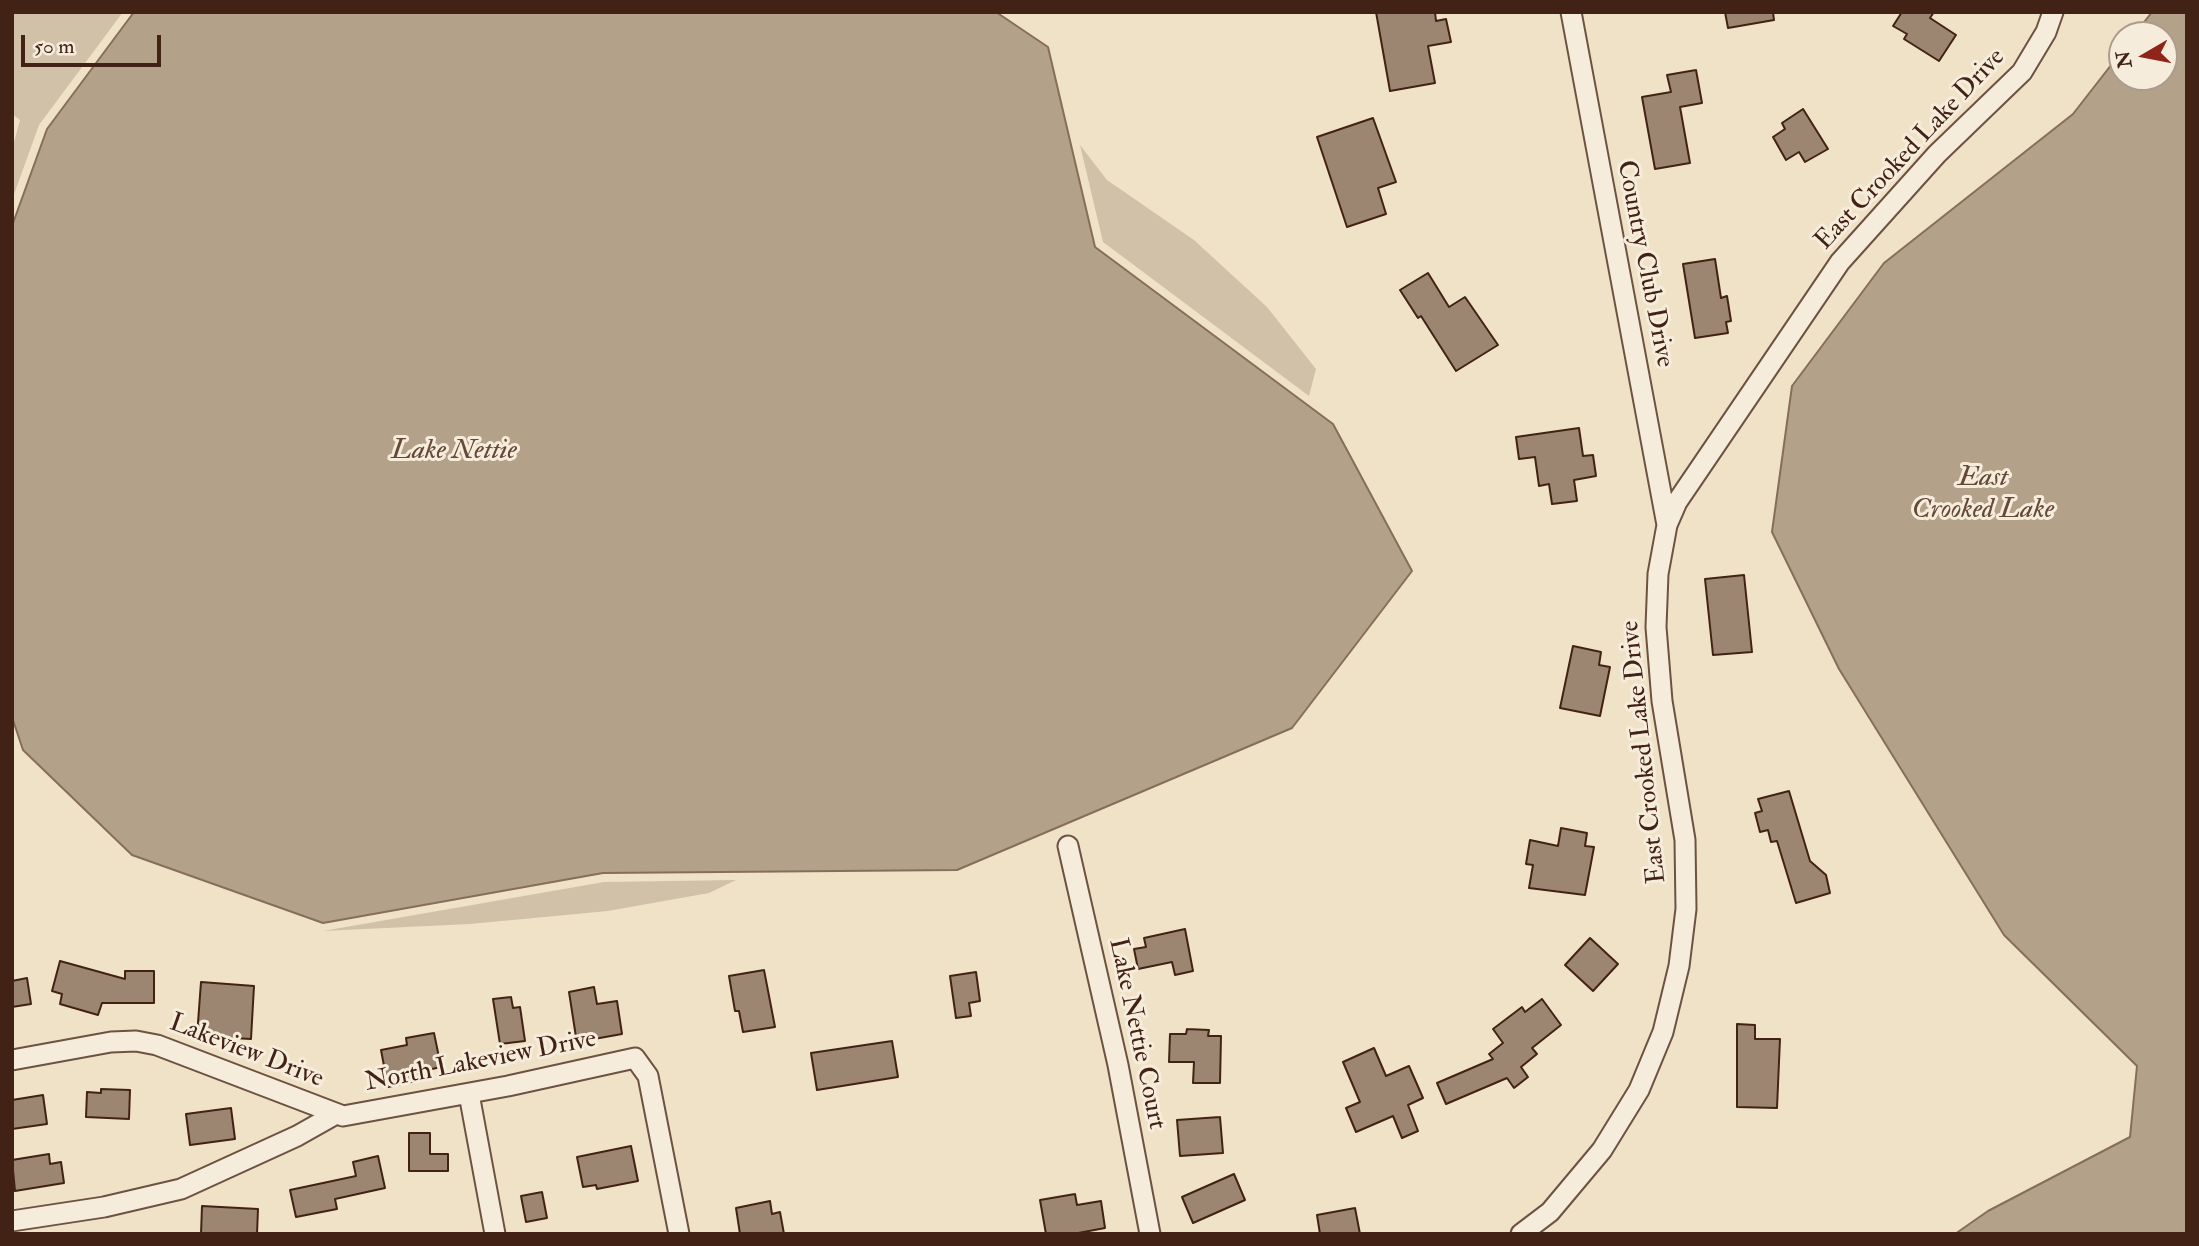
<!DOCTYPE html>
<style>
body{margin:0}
#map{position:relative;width:2199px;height:1246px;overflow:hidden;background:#efe2c7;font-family:"IM FELL Double Pica",serif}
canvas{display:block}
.frame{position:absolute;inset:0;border:14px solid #422215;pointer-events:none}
.north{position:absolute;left:2108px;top:21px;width:70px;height:70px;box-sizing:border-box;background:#f5ecdb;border:2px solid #ad9b8c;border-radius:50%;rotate:260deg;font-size:19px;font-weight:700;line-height:28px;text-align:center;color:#422215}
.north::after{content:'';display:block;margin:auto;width:24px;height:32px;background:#8f2418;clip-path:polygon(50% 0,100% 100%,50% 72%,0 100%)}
.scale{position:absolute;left:21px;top:35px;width:140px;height:32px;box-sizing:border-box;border:4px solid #422215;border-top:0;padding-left:9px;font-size:21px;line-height:24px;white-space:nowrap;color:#422215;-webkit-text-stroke:5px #f5ecdb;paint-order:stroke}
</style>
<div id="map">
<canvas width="2199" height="1246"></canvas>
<div class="frame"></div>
<div class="north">N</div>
<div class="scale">50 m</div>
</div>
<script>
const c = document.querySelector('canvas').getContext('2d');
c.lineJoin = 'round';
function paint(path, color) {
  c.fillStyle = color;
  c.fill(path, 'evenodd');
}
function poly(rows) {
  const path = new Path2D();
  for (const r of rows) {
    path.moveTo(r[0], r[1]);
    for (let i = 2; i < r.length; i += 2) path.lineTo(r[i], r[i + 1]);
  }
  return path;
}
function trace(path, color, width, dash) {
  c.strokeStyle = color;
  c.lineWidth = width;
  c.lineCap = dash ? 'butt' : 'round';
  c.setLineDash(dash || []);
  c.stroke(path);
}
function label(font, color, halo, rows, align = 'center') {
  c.font = font + ' "IM FELL Double Pica",serif';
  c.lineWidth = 6;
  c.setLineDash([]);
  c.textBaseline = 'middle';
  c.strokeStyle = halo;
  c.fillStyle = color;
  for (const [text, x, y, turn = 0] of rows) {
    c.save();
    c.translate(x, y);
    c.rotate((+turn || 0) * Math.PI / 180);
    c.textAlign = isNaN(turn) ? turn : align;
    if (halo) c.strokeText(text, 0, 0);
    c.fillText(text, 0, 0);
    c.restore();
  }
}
paint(poly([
 [13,12,123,12,39,125,12,200,12,150,20,120,12,114],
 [1080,145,1107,180,1194,240,1267,307,1316,369,1309,396,1103,242],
 [736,880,709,893,608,911,470,924,323,931,604,882]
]), '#d2c1a9');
const water = poly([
 [134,12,996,12,1048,47,1095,247,1333,424,1412,571,1292,728,957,870,603,873,323,923,132,855,23,750,12,717,12,226,47,129,134,12],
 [2152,12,2187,12,2187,1234,1955,1234,1988,1211,2130,1137,2137,1066,2004,935,1839,669,1772,532,1792,386,1884,263,2073,114,2122,51,2122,77,2164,77,2164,35,2134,35,2152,12]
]);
paint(water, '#b4a18a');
trace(water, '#866e5b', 2);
const building = poly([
 [1376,12,1435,12,1436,21,1446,19,1451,42,1428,46,1435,83,1390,91,1376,12],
 [1725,12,1773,12,1774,20,1728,28,1725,12],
 [1902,12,1934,12,1930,18,1956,35,1939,61,1904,39,1907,34,1893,26,1902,12],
 [1696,70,1702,103,1680,107,1690,163,1655,169,1642,97,1671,92,1667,75,1696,70],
 [1803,109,1828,149,1805,162,1799,152,1786,160,1773,137,1785,129,1782,123,1803,109],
 [1373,118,1396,182,1378,188,1386,214,1347,227,1317,137,1373,118],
 [1715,259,1721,298,1727,296,1731,321,1726,322,1728,333,1695,338,1683,264,1715,259],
 [1428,273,1449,307,1465,297,1498,345,1456,371,1421,316,1418,318,1400,290,1428,273],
 [1579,428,1583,456,1593,455,1596,476,1574,480,1577,501,1552,504,1549,484,1539,486,1535,457,1519,459,1516,437,1579,428],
 [1744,575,1752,652,1713,655,1705,579,1744,575],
 [1573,646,1601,652,1599,665,1610,667,1600,716,1560,708,1573,646],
 [1789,791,1810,861,1826,875,1830,893,1796,903,1777,841,1771,842,1768,830,1760,832,1755,813,1762,811,1758,799,1789,791],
 [1561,828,1587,833,1585,846,1594,847,1585,895,1529,888,1533,865,1526,864,1530,840,1558,846,1561,828],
 [1185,929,1193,971,1175,975,1172,962,1138,969,1134,949,1146,947,1144,938,1185,929],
 [1590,938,1618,964,1593,991,1565,965,1590,938],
 [60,961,125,979,125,971,154,971,154,1003,102,1003,98,1015,60,1004,62,994,52,991,60,961],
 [764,970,775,1027,743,1032,739,1011,735,1011,729,976,764,970],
 [976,972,980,1001,969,1003,971,1016,956,1018,950,976,976,972],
 [27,978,31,1004,12,1007,12,981,27,978],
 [201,982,254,986,251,1039,197,1036,201,982],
 [594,987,597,1004,617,1001,622,1034,594,1039,593,1034,576,1037,569,992,594,987],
 [511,997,513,1008,520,1007,525,1041,500,1044,493,999,511,997],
 [1542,999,1561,1025,1532,1048,1537,1054,1521,1067,1528,1077,1514,1088,1507,1078,1446,1104,1437,1083,1493,1059,1489,1054,1503,1043,1493,1029,1522,1007,1525,1012,1542,999],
 [1737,1024,1755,1025,1755,1039,1780,1039,1777,1108,1737,1107,1737,1024],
 [1187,1029,1209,1030,1208,1036,1221,1036,1220,1083,1193,1083,1194,1062,1169,1062,1170,1034,1186,1034,1187,1029],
 [434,1033,441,1067,423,1071,425,1079,388,1087,381,1050,407,1045,406,1038,434,1033],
 [892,1041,898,1077,817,1090,811,1053,892,1041],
 [1374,1048,1386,1076,1409,1066,1423,1098,1408,1105,1418,1131,1402,1138,1393,1116,1356,1132,1346,1108,1360,1102,1343,1062,1374,1048],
 [101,1089,130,1090,129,1119,86,1117,87,1092,101,1093,101,1089],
 [43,1095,47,1124,12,1129,12,1100,43,1095],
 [231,1108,235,1139,190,1145,186,1114,231,1108],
 [1220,1117,1223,1153,1180,1156,1177,1120,1220,1117],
 [409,1133,430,1133,430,1154,448,1154,448,1171,409,1171,409,1133],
 [631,1146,638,1181,597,1189,596,1185,583,1187,577,1157,631,1146],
 [49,1154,50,1164,61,1162,64,1183,15,1191,12,1160,49,1154],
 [378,1156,385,1188,335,1199,337,1209,296,1217,290,1190,356,1176,353,1162,378,1156],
 [1234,1174,1245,1200,1193,1223,1182,1197,1234,1174],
 [542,1192,547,1218,526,1222,521,1196,542,1192],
 [1075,1194,1077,1205,1101,1201,1105,1228,1073,1234,1046,1234,1040,1200,1075,1194],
 [770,1201,772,1214,780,1212,784,1234,740,1234,736,1208,770,1201],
 [202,1206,258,1209,257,1234,201,1234,202,1206],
 [1355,1208,1360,1234,1320,1234,1317,1215,1355,1208]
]);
paint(building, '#9c8672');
trace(building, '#422215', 2);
const minor = poly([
 [1571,12,1667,525],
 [1068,846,1118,1065,1150,1234],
 [12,1060,111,1042,136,1041,157,1045,343,1116,508,1086,635,1058,648,1076,679,1234],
 [469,1094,495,1234],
 [12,1221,104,1207,181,1189,297,1136,336,1114],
 [1521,1234,1550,1212,1602,1150,1639,1090,1663,1032,1679,966,1686,909,1685,840,1662,701,1656,627,1658,574,1667,525,1677,502,1840,262,1937,154,2022,72,2046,32,2053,12]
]);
trace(minor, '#6d5242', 23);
trace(minor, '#f5ecdb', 19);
label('26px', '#422215', '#f5ecdb', [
 ["East Crooked Lake Drive",1911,150,-47],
 ["Country Club Drive",1644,264,79],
 ["East Crooked Lake Drive",1645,752,-96],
 ["Lake Nettie Court",1136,1034,78],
 ["Lakeview Drive",246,1052,21],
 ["North Lakeview Drive",481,1062,-11]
]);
label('italic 28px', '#644838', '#f5ecdb', [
 ["Lake Nettie",454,452],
 ["East",1983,479],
 ["Crooked Lake",1983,511]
]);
</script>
